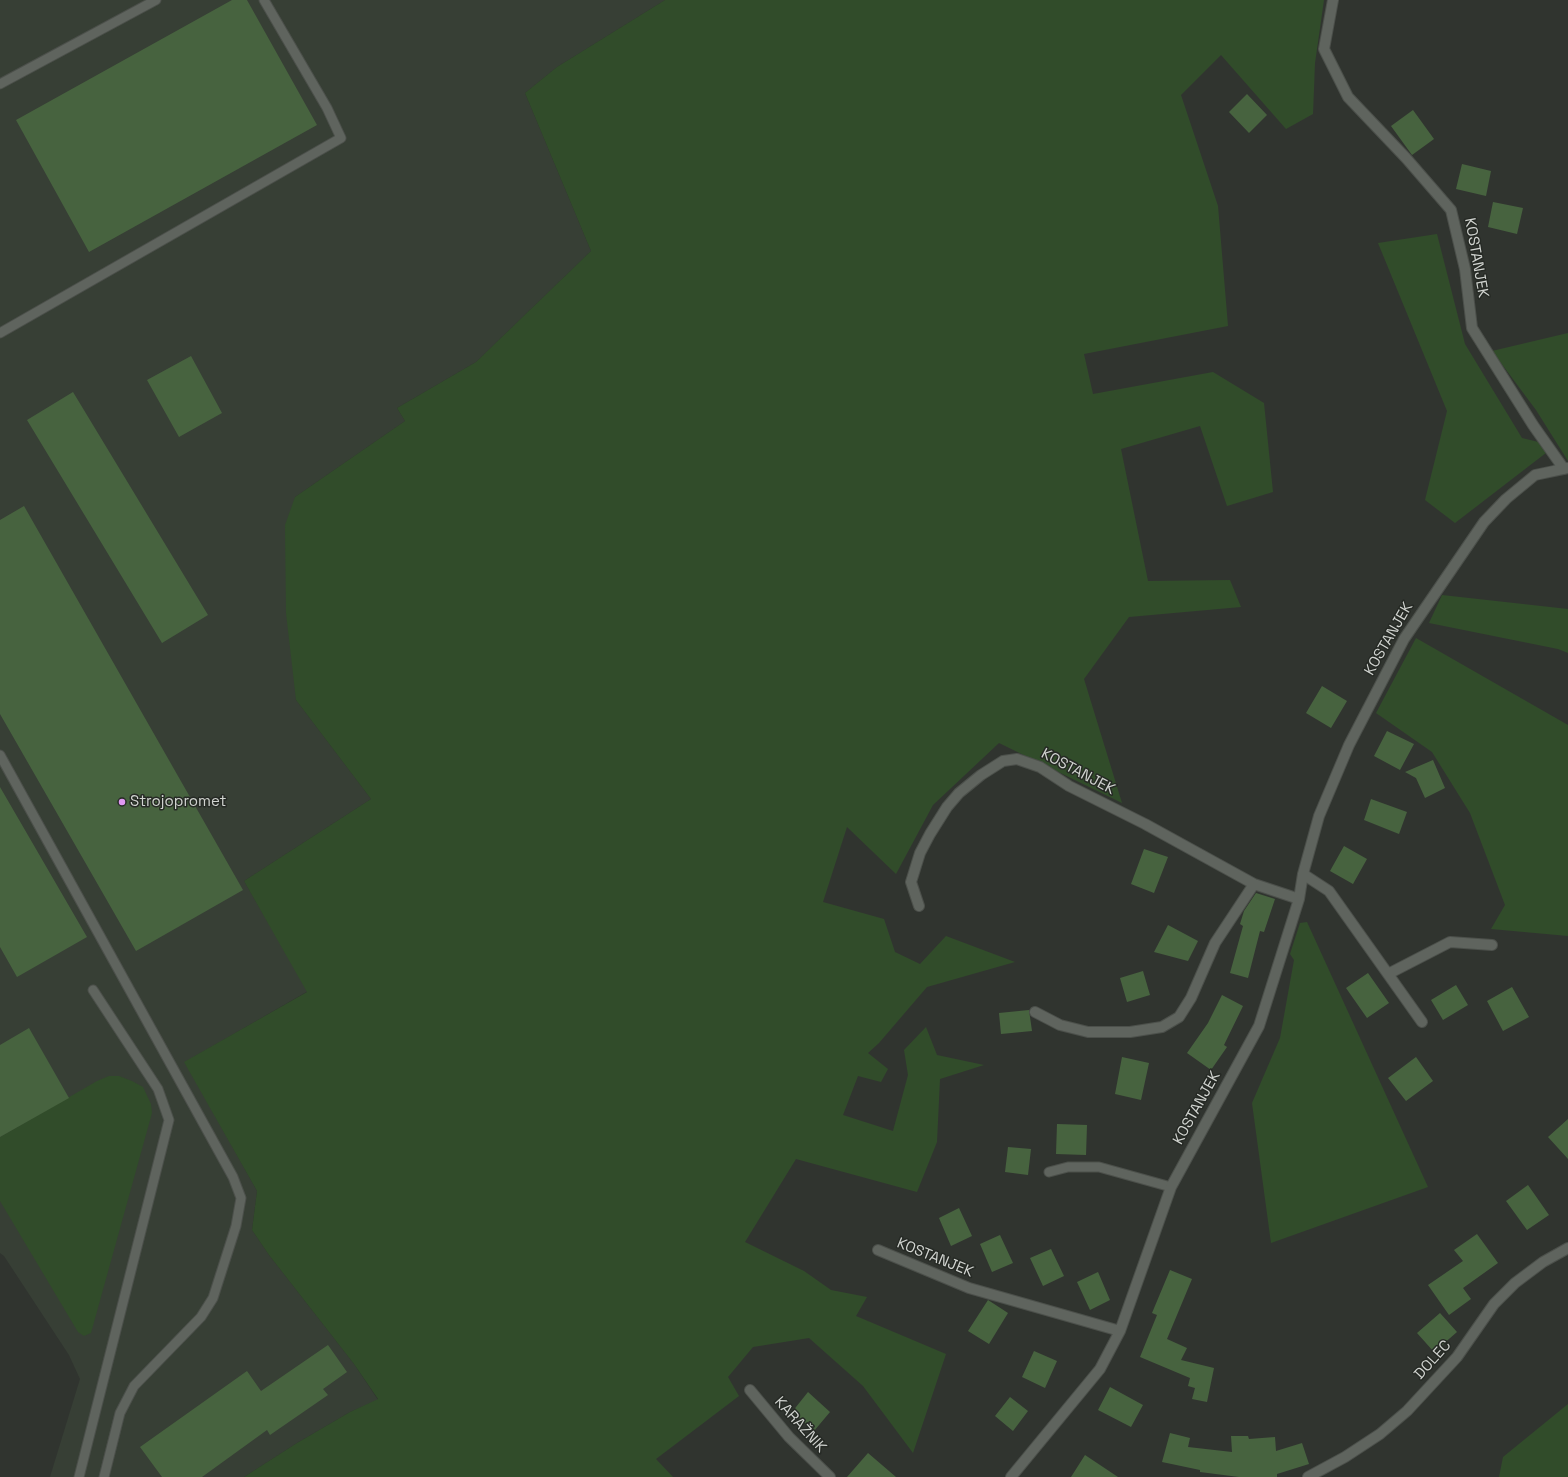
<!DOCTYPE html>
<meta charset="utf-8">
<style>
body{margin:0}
canvas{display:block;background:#30342f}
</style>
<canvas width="1568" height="1477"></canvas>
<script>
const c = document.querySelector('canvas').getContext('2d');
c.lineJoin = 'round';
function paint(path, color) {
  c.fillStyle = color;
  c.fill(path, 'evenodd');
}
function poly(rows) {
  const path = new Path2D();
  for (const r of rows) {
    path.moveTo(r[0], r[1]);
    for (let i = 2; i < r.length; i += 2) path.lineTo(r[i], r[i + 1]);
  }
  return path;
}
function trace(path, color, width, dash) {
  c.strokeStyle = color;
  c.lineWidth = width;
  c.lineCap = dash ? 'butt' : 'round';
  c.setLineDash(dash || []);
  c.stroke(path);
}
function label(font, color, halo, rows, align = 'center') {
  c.font = font + ' "Space Grotesk",sans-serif';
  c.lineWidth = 3;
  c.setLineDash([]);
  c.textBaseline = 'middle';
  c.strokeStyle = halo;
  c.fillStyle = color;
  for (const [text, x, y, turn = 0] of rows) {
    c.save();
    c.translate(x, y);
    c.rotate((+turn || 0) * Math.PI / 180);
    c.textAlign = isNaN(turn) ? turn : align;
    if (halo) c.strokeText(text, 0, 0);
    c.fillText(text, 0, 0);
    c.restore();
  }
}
paint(poly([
 [0,0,665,0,557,67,525,93,591,251,476,362,397,408,405,421,295,497,296,700,371,799,244,881,308,991,185,1062,257,1191,252,1230,269,1255,354,1364,378,1400,350,1412,297,1443,244,1477,50,1477,80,1379,69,1355,4,1256,0,1253]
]), '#373f35');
paint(poly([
 [665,0,1324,0,1315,63,1313,114,1286,129,1221,55,1181,95,1218,206,1228,326,1084,354,1093,394,1213,372,1264,403,1273,492,1227,506,1200,426,1121,449,1148,581,1230,580,1241,607,1129,617,1084,679,1122,803,999,743,933,805,896,874,847,827,823,902,884,919,895,952,920,964,946,936,1015,962,927,987,879,1043,868,1053,888,1069,881,1082,858,1076,843,1115,893,1131,908,1075,904,1050,926,1027,937,1055,984,1065,940,1079,937,1142,917,1192,796,1159,745,1242,804,1271,831,1290,867,1297,856,1316,946,1354,913,1453,863,1386,809,1338,753,1347,728,1377,739,1396,656,1459,673,1477,244,1477,297,1443,350,1412,378,1399,354,1364,269,1255,252,1230,257,1191,184,1062,307,992,244,881,371,799,296,700,286,613,285,525,295,497,405,421,397,408,476,362,591,251,525,93,557,67],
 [1437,234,1465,344,1522,438,1555,446,1455,523,1425,500,1447,411,1378,243],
 [1568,333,1568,461,1536,410,1492,351],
 [1442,595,1568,609,1568,653,1558,649,1429,623],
 [1416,638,1568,725,1568,936,1491,929,1505,905,1470,813,1432,752,1376,713],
 [1307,922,1428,1187,1271,1243,1252,1103,1280,1038,1294,960,1290,954,1300,923],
 [109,1076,119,1076,132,1081,143,1087,151,1104,152,1113,91,1333,84,1336,78,1332,0,1201,0,1137,97,1081],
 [1568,1404,1568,1477,1499,1477,1503,1457]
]), '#314c2a');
paint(poly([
 [232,0,247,0,317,125,89,252,16,120],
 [1247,94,1267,115,1249,133,1229,112],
 [1413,110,1434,139,1412,155,1391,126],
 [1462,164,1491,171,1486,196,1456,189],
 [1493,202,1523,208,1517,234,1488,227],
 [191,356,222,413,179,437,147,380],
 [73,392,208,615,162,643,27,420],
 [24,506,243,890,136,951,0,714,0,520],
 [1322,686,1347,701,1331,728,1306,713],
 [1387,731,1414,744,1400,770,1374,756],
 [1433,760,1445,788,1425,798,1416,778,1405,772],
 [0,787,87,937,17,977,0,947],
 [1371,799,1407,812,1399,834,1364,820],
 [1344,846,1367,859,1353,884,1330,871],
 [1144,849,1168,857,1154,893,1131,884],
 [1256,893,1275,899,1264,932,1260,931,1248,978,1230,973,1243,926,1240,924,1244,911],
 [1168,925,1198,941,1188,961,1154,952],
 [1143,971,1150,995,1127,1002,1120,978],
 [1368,973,1389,1003,1367,1018,1346,988],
 [1456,985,1468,1005,1443,1020,1431,1000],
 [1512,987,1529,1017,1503,1031,1487,1001],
 [1222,995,1243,1006,1224,1045,1227,1047,1211,1070,1187,1053,1208,1023],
 [1029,1010,1032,1031,1001,1034,999,1013],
 [29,1028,69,1098,0,1137,0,1045],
 [1122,1057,1149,1063,1141,1100,1115,1094],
 [1416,1057,1433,1081,1406,1101,1388,1078],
 [1568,1119,1568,1159,1548,1137],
 [1057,1124,1087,1125,1086,1155,1056,1154],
 [1008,1147,1031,1149,1028,1175,1005,1172],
 [1528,1185,1549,1215,1527,1230,1506,1201],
 [959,1208,972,1236,951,1246,939,1218],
 [1477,1234,1498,1263,1463,1288,1471,1299,1449,1315,1428,1285,1463,1261,1454,1250],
 [1000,1235,1013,1263,992,1272,980,1244],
 [1051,1249,1064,1276,1043,1286,1030,1258],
 [1170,1270,1192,1279,1167,1339,1187,1348,1181,1360,1214,1368,1207,1402,1192,1399,1195,1388,1188,1386,1190,1378,1140,1357,1157,1315,1152,1313],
 [1098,1272,1110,1300,1090,1310,1077,1282],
 [988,1300,1008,1313,989,1344,968,1331],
 [1440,1313,1457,1332,1434,1352,1417,1333],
 [328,1345,347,1372,323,1389,328,1395,270,1435,267,1430,202,1477,162,1477,140,1447,247,1371,261,1391],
 [1034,1351,1057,1361,1045,1388,1022,1377],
 [1110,1387,1143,1405,1131,1427,1098,1410],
 [808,1392,830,1412,814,1431,792,1412],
 [1010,1397,1028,1411,1013,1431,995,1416],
 [1170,1433,1190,1438,1188,1447,1232,1452,1231,1436,1248,1436,1249,1439,1275,1437,1276,1451,1302,1443,1309,1464,1277,1474,1277,1477,1239,1477,1200,1472,1200,1470,1162,1462],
 [868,1453,896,1477,847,1477],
 [1085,1455,1118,1477,1071,1477]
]), '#47633f');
const service = poly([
 [0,84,156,0],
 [0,333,341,138,327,108,264,0],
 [0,755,233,1177,241,1198,236,1226,213,1298,201,1317,134,1386,120,1413,104,1477],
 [1049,1172,1068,1167,1099,1167,1171,1187],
 [79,1477,169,1120,158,1089,93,990]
]);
const minor = poly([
 [1333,0,1324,49,1348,97,1406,158,1451,210,1465,269,1472,328,1533,425,1564,469],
 [1303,874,1329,891,1422,1022],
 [919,906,911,882,920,853,930,834,947,807,959,793,981,775,1003,761,1017,759,1040,767,1069,786,1145,824,1254,884,1299,899],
 [1388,974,1450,942,1492,945],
 [1035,1012,1060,1025,1088,1032,1130,1032,1162,1027,1179,1017,1191,998,1215,943,1254,884],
 [878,1250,969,1288,1120,1331],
 [750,1390,789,1437,830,1477],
 [1011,1477,1100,1369,1120,1331,1171,1187,1259,1026,1299,899,1303,874,1319,816,1349,745,1404,639,1484,522,1506,499,1535,475,1568,468],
 [1308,1477,1345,1457,1380,1434,1407,1411,1457,1357,1494,1304,1515,1283,1543,1262,1568,1248]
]);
trace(service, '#4c504b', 11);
trace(minor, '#4c504b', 12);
trace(service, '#5f645e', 9);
trace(minor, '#5f645e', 10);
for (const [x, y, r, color] of [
 [122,802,4,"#df98f1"]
]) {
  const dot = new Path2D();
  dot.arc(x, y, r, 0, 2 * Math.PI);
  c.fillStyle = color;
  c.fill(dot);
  trace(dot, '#262a25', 1.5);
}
label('15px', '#d1d4d0', '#262a25', [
 ["KOSTANJEK",1476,258,80],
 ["KOSTANJEK",1389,639,-60],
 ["KOSTANJEK",1078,772,28],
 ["KOSTANJEK",1197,1108,-61],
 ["KOSTANJEK",935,1258,22],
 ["DOLEC",1433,1360,-48],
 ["KARAŽNIK",800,1425,48]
]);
label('15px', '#d1d4d0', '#262a25', [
 ["Strojopromet",130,802]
], 'left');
</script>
